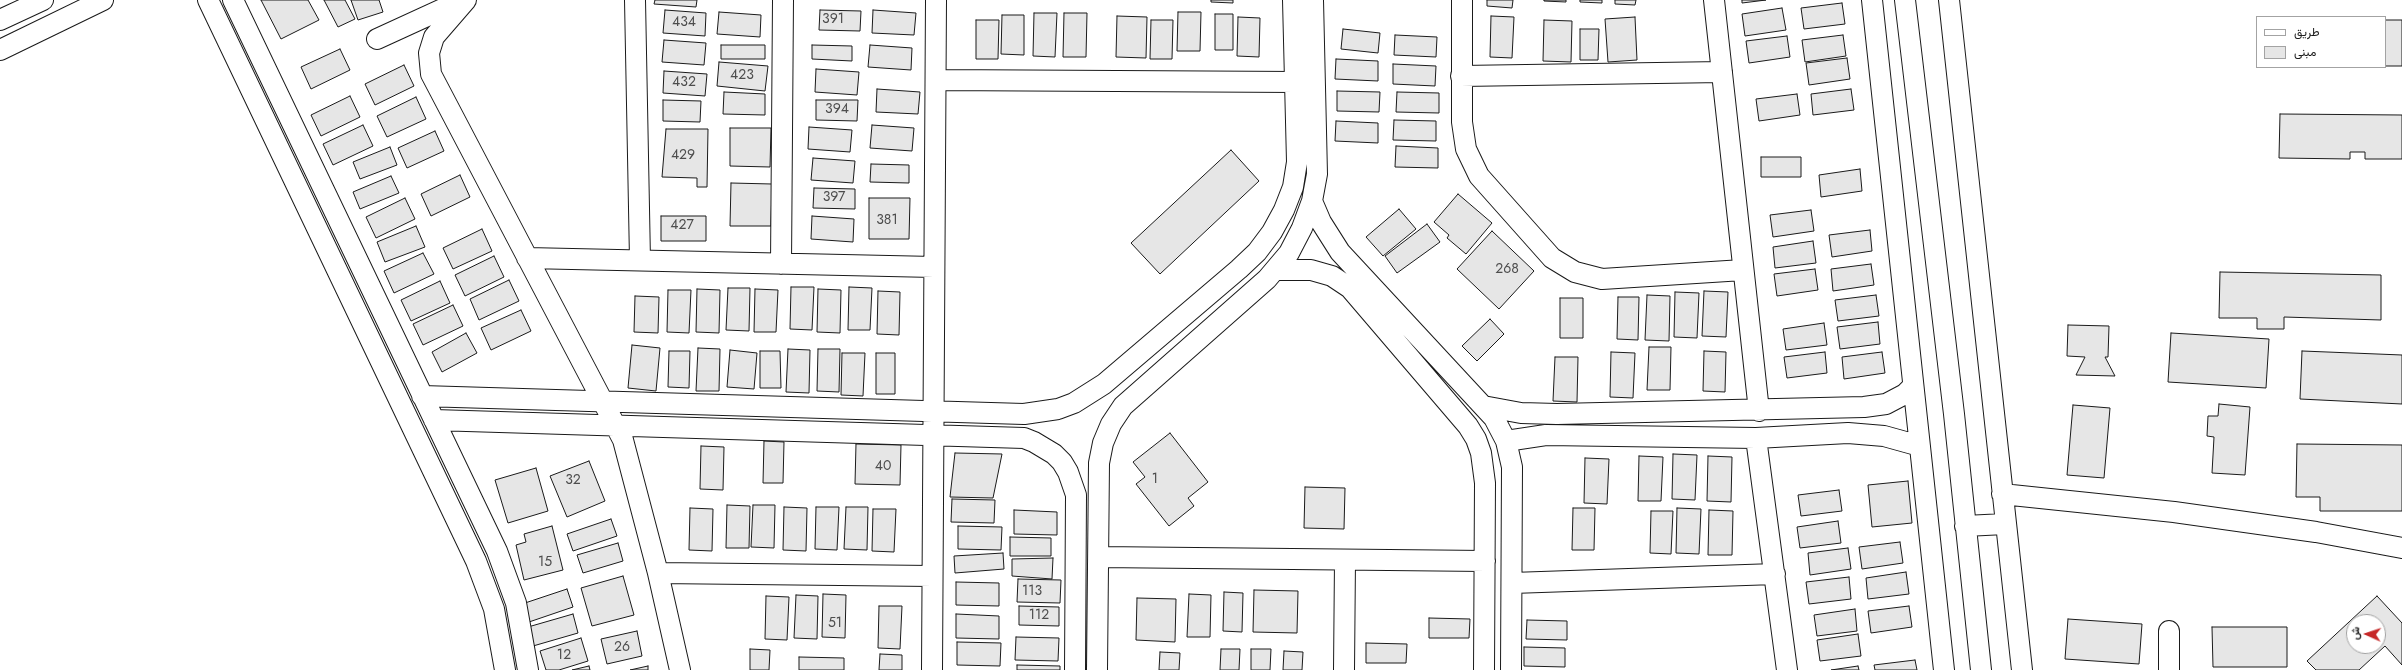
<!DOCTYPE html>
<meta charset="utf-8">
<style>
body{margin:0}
#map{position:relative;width:2402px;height:670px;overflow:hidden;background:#fff;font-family:Jost,Vazirmatn,sans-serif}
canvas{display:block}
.legend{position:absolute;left:2256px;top:16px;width:130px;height:52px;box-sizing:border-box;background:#fff;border:1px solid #a3a3a3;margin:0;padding:5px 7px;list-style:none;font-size:12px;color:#1a1a1a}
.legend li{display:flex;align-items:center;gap:8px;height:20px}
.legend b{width:20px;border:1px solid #a3a3a3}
.north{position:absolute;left:2346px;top:614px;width:40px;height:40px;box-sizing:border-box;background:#fff;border:1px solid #a3a3a3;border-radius:50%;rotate:273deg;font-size:11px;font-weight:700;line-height:16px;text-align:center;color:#1a1a1a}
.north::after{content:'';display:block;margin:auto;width:14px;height:18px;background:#c62828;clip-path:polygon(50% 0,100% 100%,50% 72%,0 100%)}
</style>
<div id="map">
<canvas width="2402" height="670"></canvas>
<ul class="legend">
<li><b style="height:5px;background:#fff"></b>طريق</li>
<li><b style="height:11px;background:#e6e6e6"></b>مبنى</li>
</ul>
<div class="north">ش</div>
</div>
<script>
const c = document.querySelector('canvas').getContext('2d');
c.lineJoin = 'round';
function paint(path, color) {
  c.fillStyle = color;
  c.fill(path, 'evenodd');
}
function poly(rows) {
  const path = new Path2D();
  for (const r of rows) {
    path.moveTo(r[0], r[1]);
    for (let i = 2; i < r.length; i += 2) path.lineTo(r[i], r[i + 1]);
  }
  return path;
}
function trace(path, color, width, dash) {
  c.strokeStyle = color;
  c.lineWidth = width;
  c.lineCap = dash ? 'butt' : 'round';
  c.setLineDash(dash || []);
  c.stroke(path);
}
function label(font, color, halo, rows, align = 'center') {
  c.font = font + ' Jost,sans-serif';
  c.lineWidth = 3;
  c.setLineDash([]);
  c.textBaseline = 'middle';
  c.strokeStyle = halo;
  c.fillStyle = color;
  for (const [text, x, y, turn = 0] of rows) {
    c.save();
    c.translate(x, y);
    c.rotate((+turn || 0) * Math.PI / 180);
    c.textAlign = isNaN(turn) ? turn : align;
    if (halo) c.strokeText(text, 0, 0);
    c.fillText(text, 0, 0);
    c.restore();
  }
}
const building = poly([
 [261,0,308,0,319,20,281,39,261,0],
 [324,0,345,0,355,19,338,27,324,0],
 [351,0,379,0,383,12,358,20,351,0],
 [655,0,697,0,696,7,654,4,655,0],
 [1211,0,1233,0,1233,3,1211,2,1211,0],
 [1487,0,1513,0,1512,8,1487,6,1487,0],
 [1544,0,1566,0,1566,2,1544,1,1544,0],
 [1580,0,1602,0,1602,3,1580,2,1580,0],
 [1615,0,1636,0,1635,5,1615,4,1615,0],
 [1742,0,1766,0,1742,3,1742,0],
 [1842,3,1845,24,1804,29,1801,8,1842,3],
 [1782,8,1786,30,1745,36,1742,14,1782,8],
 [665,10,706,13,705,36,663,33,665,10],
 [820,10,861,11,860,31,819,30,820,10],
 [873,10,916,13,914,35,872,33,873,10],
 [719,12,761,15,760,37,717,34,719,12],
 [1178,12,1201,12,1200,51,1177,51,1178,12],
 [1034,13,1057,13,1055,57,1033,56,1034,13],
 [1064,13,1087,13,1086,57,1063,57,1064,13],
 [1215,14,1233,14,1233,50,1215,50,1215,14],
 [1002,15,1024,15,1024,55,1001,54,1002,15],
 [1117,16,1147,17,1146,58,1116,57,1117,16],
 [1491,16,1514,17,1512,58,1490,57,1491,16],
 [1238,17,1260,18,1259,57,1237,56,1238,17],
 [1635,17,1637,60,1608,62,1605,19,1635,17],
 [976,20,999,20,998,59,976,59,976,20],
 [1151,20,1173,20,1172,59,1150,59,1151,20],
 [1544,20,1572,21,1571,62,1543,61,1544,20],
 [2385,20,2402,20,2402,66,2385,66,2385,20],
 [1343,29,1380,33,1378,53,1341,49,1343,29],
 [1580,29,1599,29,1598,60,1580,60,1580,29],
 [1395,35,1437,37,1436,57,1394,55,1395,35],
 [1843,35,1846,56,1805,62,1802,40,1843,35],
 [1787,36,1790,57,1749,63,1746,41,1787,36],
 [664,40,706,43,704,65,662,62,664,40],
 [721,45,765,45,765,59,721,59,721,45],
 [812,45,852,46,852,61,812,59,812,45],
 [870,45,912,48,911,70,868,67,870,45],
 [340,49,350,70,311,89,301,67,340,49],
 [1847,58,1850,79,1809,85,1806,63,1847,58],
 [1336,59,1378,61,1378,81,1335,79,1336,59],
 [719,62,768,66,765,91,717,86,719,62],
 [1393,64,1436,66,1435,86,1393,84,1393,64],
 [404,65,414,86,375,105,365,84,404,65],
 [816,69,859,72,857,95,815,92,816,69],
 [664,71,707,74,705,96,663,93,664,71],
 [877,89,920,92,918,114,876,112,877,89],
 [1851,89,1854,110,1813,115,1811,94,1851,89],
 [1337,91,1380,92,1379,112,1337,111,1337,91],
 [724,92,765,94,765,115,723,114,724,92],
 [1397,92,1439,93,1439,113,1396,112,1397,92],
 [1797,94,1800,115,1759,121,1756,99,1797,94],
 [350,96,360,117,321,136,311,115,350,96],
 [416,97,426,119,387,137,377,116,416,97],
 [663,100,701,101,700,122,663,121,663,100],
 [816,100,858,100,857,121,816,120,816,100],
 [2280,114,2402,115,2402,159,2365,159,2365,152,2350,152,2350,159,2279,158,2280,114],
 [1394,120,1436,121,1436,141,1393,140,1394,120],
 [1336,121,1378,123,1378,143,1335,141,1336,121],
 [363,125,373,146,333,165,323,144,363,125],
 [872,125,914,128,912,151,870,148,872,125],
 [809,127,852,130,850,152,808,149,809,127],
 [730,128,771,128,770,167,730,166,730,128],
 [666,129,708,129,707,187,697,187,697,178,662,177,666,129],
 [435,131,444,151,407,168,398,148,435,131],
 [1396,146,1438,148,1438,168,1395,167,1396,146],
 [390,147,397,165,360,179,353,162,390,147],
 [1231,150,1259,181,1160,274,1131,243,1231,150],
 [1761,157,1801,157,1801,177,1761,177,1761,157],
 [813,158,855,161,853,183,811,180,813,158],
 [871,164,909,165,909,183,870,182,871,164],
 [1860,169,1862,191,1821,197,1819,175,1860,169],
 [460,175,470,197,431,216,421,194,460,175],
 [391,176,399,193,360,209,353,192,391,176],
 [731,183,772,184,771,226,730,226,731,183],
 [814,188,855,189,855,209,813,208,814,188],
 [1458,194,1492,223,1466,254,1447,238,1449,235,1434,222,1458,194],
 [405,198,415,219,376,238,366,217,405,198],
 [869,198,910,198,909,239,869,239,869,198],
 [1399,209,1416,229,1383,256,1366,237,1399,209],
 [1811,210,1814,231,1773,237,1770,215,1811,210],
 [661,216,706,216,706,241,661,241,661,216],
 [812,216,854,219,853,242,811,239,812,216],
 [1427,224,1440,242,1397,273,1385,256,1427,224],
 [416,226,425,247,385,262,377,242,416,226],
 [482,229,492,251,453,269,443,248,482,229],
 [1870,230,1872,251,1832,257,1829,235,1870,230],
 [1492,231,1534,271,1499,309,1457,269,1492,231],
 [1813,241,1816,263,1775,268,1773,247,1813,241],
 [423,253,434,274,394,293,384,271,423,253],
 [494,256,504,277,465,296,455,275,494,256],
 [1871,264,1874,285,1833,291,1831,269,1871,264],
 [1815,269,1818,290,1777,296,1774,274,1815,269],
 [2220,272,2381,275,2381,320,2284,317,2284,329,2257,329,2257,318,2219,318,2220,272],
 [509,280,519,301,479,320,470,299,509,280],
 [440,281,450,303,411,321,401,300,440,281],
 [791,287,814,287,812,330,790,329,791,287],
 [849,287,872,288,870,330,848,330,849,287],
 [728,288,750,288,749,331,726,330,728,288],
 [697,289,720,290,719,333,696,332,697,289],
 [755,289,778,290,776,332,754,332,755,289],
 [818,289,841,290,840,333,817,332,818,289],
 [668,290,691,290,689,333,667,332,668,290],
 [878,291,900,292,899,335,877,334,878,291],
 [1704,291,1728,292,1726,337,1702,336,1704,291],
 [1675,292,1699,293,1697,338,1674,337,1675,292],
 [1647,295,1670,296,1669,341,1645,340,1647,295],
 [1876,295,1879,316,1838,321,1835,300,1876,295],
 [635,296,659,297,658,333,634,332,635,296],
 [1618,297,1639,297,1638,340,1617,339,1618,297],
 [1560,298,1583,298,1583,338,1560,338,1560,298],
 [453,305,463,326,423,345,413,324,453,305],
 [521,310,531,331,491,350,481,328,521,310],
 [1490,319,1504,334,1477,361,1462,346,1490,319],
 [1878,322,1880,344,1840,349,1837,327,1878,322],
 [1824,323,1827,345,1786,350,1783,329,1824,323],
 [2068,325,2109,326,2108,357,2105,357,2115,376,2076,375,2085,357,2067,356,2068,325],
 [466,333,477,353,442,372,432,352,466,333],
 [2171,333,2269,339,2266,388,2168,382,2171,333],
 [632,345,660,348,656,391,628,388,632,345],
 [1649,347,1671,347,1670,390,1647,390,1649,347],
 [698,348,720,349,719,391,696,391,698,348],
 [788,349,810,350,809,393,786,392,788,349],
 [818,349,840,349,839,392,817,391,818,349],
 [730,350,757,353,754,389,727,387,730,350],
 [669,351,690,351,689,388,668,387,669,351],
 [760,351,780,351,781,388,760,388,760,351],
 [1704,351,1726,352,1725,392,1703,391,1704,351],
 [2302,351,2402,355,2402,404,2300,399,2302,351],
 [1611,352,1635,353,1633,398,1610,397,1611,352],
 [1825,352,1827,373,1787,378,1784,357,1825,352],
 [1882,352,1885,373,1844,379,1842,357,1882,352],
 [842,353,865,353,863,396,841,395,842,353],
 [876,353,895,353,895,394,876,394,876,353],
 [1555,357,1578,357,1577,402,1553,401,1555,357],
 [2219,404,2250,407,2245,475,2212,473,2214,437,2207,436,2208,416,2218,416,2219,404],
 [2073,405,2110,408,2104,478,2067,475,2073,405],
 [1170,433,1208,482,1188,498,1194,506,1169,526,1136,484,1145,477,1133,462,1170,433],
 [764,441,784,442,783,483,763,483,764,441],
 [856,444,901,445,900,485,855,484,856,444],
 [2297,444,2402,445,2402,511,2320,511,2320,497,2296,497,2297,444],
 [701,446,724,447,723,490,700,489,701,446],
 [955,453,1002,454,993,498,950,497,955,453],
 [1673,454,1697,455,1695,500,1672,499,1673,454],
 [1639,456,1663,457,1661,501,1638,501,1639,456],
 [1708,456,1732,457,1731,502,1707,501,1708,456],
 [1585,458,1609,459,1607,504,1584,503,1585,458],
 [589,461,605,501,567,517,550,476,589,461],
 [536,468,548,511,508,523,495,480,536,468],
 [1908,481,1912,523,1872,527,1868,485,1908,481],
 [1305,487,1345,488,1344,529,1304,528,1305,487],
 [1839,490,1842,511,1801,516,1798,495,1839,490],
 [952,499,995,500,994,523,951,522,952,499],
 [727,505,750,506,749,548,726,548,727,505],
 [753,505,775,505,774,548,751,547,753,505],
 [784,507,807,508,806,551,783,550,784,507],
 [816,507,839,507,837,550,815,549,816,507],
 [846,507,868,507,867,550,844,549,846,507],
 [690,508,713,509,712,551,689,550,690,508],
 [1573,508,1595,508,1594,550,1572,550,1573,508],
 [1677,508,1701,509,1699,554,1676,553,1677,508],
 [873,509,896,509,894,552,872,551,873,509],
 [1014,510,1057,512,1057,535,1014,534,1014,510],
 [1709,510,1733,511,1732,555,1708,555,1709,510],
 [1651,511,1673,511,1671,554,1650,553,1651,511],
 [611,519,617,536,573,551,567,534,611,519],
 [1838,521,1841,543,1800,548,1797,527,1838,521],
 [552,526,563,570,524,580,516,545,526,542,524,534,552,526],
 [958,526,1002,527,1001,550,958,549,958,526],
 [1010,537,1051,538,1051,556,1010,556,1010,537],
 [1900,542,1903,563,1862,569,1859,547,1900,542],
 [618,543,623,561,583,573,577,555,618,543],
 [1848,548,1851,569,1810,575,1808,553,1848,548],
 [1003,553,1004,569,955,573,954,556,1003,553],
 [1053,558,1052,579,1012,576,1012,559,1053,558],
 [1906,572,1909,594,1868,599,1866,578,1906,572],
 [623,576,634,615,592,626,581,588,623,576],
 [1849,577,1851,599,1809,604,1806,582,1849,577],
 [1018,579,1061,580,1060,603,1017,602,1018,579],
 [956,582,999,583,999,606,956,605,956,582],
 [567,589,573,607,526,623,519,605,567,589],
 [1254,590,1298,591,1297,633,1253,632,1254,590],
 [1224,592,1243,593,1242,632,1223,631,1224,592],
 [823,594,846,595,845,638,822,637,823,594],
 [1189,594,1211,595,1210,637,1187,637,1189,594],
 [796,595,818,596,817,639,794,638,796,595],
 [766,596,789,597,787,640,765,639,766,596],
 [2377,596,2402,623,2402,665,2385,646,2359,670,2316,670,2307,661,2377,596],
 [2354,622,2378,622,2378,646,2354,646,2354,622],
 [1137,598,1176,599,1175,642,1136,640,1137,598],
 [879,606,902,606,900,649,878,648,879,606],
 [1019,606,1059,607,1059,626,1019,625,1019,606],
 [1909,606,1912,627,1871,633,1868,611,1909,606],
 [1855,609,1857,631,1817,636,1814,615,1855,609],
 [573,614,578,633,533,646,528,627,573,614],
 [956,614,999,616,999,639,956,638,956,614],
 [1429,618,1470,619,1469,638,1429,638,1429,618],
 [2068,619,2142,624,2139,664,2065,659,2068,619],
 [1527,620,1567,621,1567,640,1526,639,1527,620],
 [2212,627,2287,627,2287,667,2213,667,2212,627],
 [637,631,642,656,607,664,601,639,637,631],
 [1858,634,1861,656,1820,661,1817,640,1858,634],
 [1016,637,1059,638,1058,661,1015,660,1016,637],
 [581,638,588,661,559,670,546,670,540,651,581,638],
 [957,642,1001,643,1000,666,957,665,957,642],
 [1366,643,1407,644,1406,663,1366,663,1366,643],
 [1524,647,1565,648,1565,667,1524,666,1524,647],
 [750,649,770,650,769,670,750,670,750,649],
 [1221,649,1240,649,1239,670,1220,670,1221,649],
 [1251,649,1271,649,1270,670,1251,670,1251,649],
 [1284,651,1303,652,1302,670,1283,670,1284,651],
 [1160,652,1180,653,1179,670,1159,670,1160,652],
 [880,654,902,655,902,670,879,670,880,654],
 [799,657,844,658,844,670,799,670,799,657],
 [1915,660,1917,670,1875,670,1874,665,1915,660],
 [1017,665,1060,666,1060,670,1017,670,1017,665],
 [589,666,590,670,572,670,589,666],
 [648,666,648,670,630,670,648,666],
 [1858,666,1859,670,1831,670,1858,666]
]);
paint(building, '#e6e6e6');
trace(building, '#1a1a1a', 1);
const minor = poly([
 [208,0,476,561,494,609,505,670],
 [233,0,497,551,516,603,528,670],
 [466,0,434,37,429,53,431,74,623,440,658,573,680,670],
 [635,0,640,260],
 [1462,0,1462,122,1466,149,1479,176,1552,258,1575,272,1602,279,1743,270],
 [1714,0,1759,411],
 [1872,0,1944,670],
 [1905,0,1954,414,1981,670],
 [1949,0,2022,670],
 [0,20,43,0],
 [377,39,460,1],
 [0,50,103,0],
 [1461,76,1722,72],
 [936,80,1296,82],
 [1312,201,1321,222,1340,252,1494,418,1506,441,1512,467,1511,670],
 [527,258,934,267],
 [781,264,783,0],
 [1275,270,1311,270,1332,276,1350,288,1468,426,1476,439,1481,453,1485,483,1484,670],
 [422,396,1024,414,1058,409,1074,403,1104,384,1239,269,1257,252,1272,232,1284,210,1293,187,1297,162,1293,0],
 [1483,406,1521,413,1557,414,1864,407,1886,404,1905,394,1913,386],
 [434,420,1024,438,1034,442,1054,454,1062,462,1068,472,1076,495,1075,670],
 [1756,438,1787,670],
 [1506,441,1546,435,1756,438,1848,433,1884,436,1920,446],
 [2002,494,2174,512,2316,532,2402,548],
 [1965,526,2005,524],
 [1099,557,1485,561],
 [658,573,932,576],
 [1512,583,1775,574],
 [932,670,936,0],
 [1097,670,1099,463,1103,443,1111,424,1123,406,1267,279,1289,253,1302,228,1312,201,1317,174,1313,0],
 [1344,670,1345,560],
 [2169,670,2169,631]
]);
trace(minor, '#1a1a1a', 22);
trace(minor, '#fff', 20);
label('14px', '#4d4d4d', null, [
 ["391",833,20],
 ["434",684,23],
 ["423",742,76],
 ["432",684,83],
 ["394",837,110],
 ["429",683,156],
 ["397",834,198],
 ["381",887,221],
 ["427",682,226],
 ["268",1507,270],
 ["40",883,467],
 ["1",1155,480],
 ["32",573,481],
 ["15",545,563],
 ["113",1032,592],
 ["112",1039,616],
 ["51",835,624],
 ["26",622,648],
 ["12",564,656]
]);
</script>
